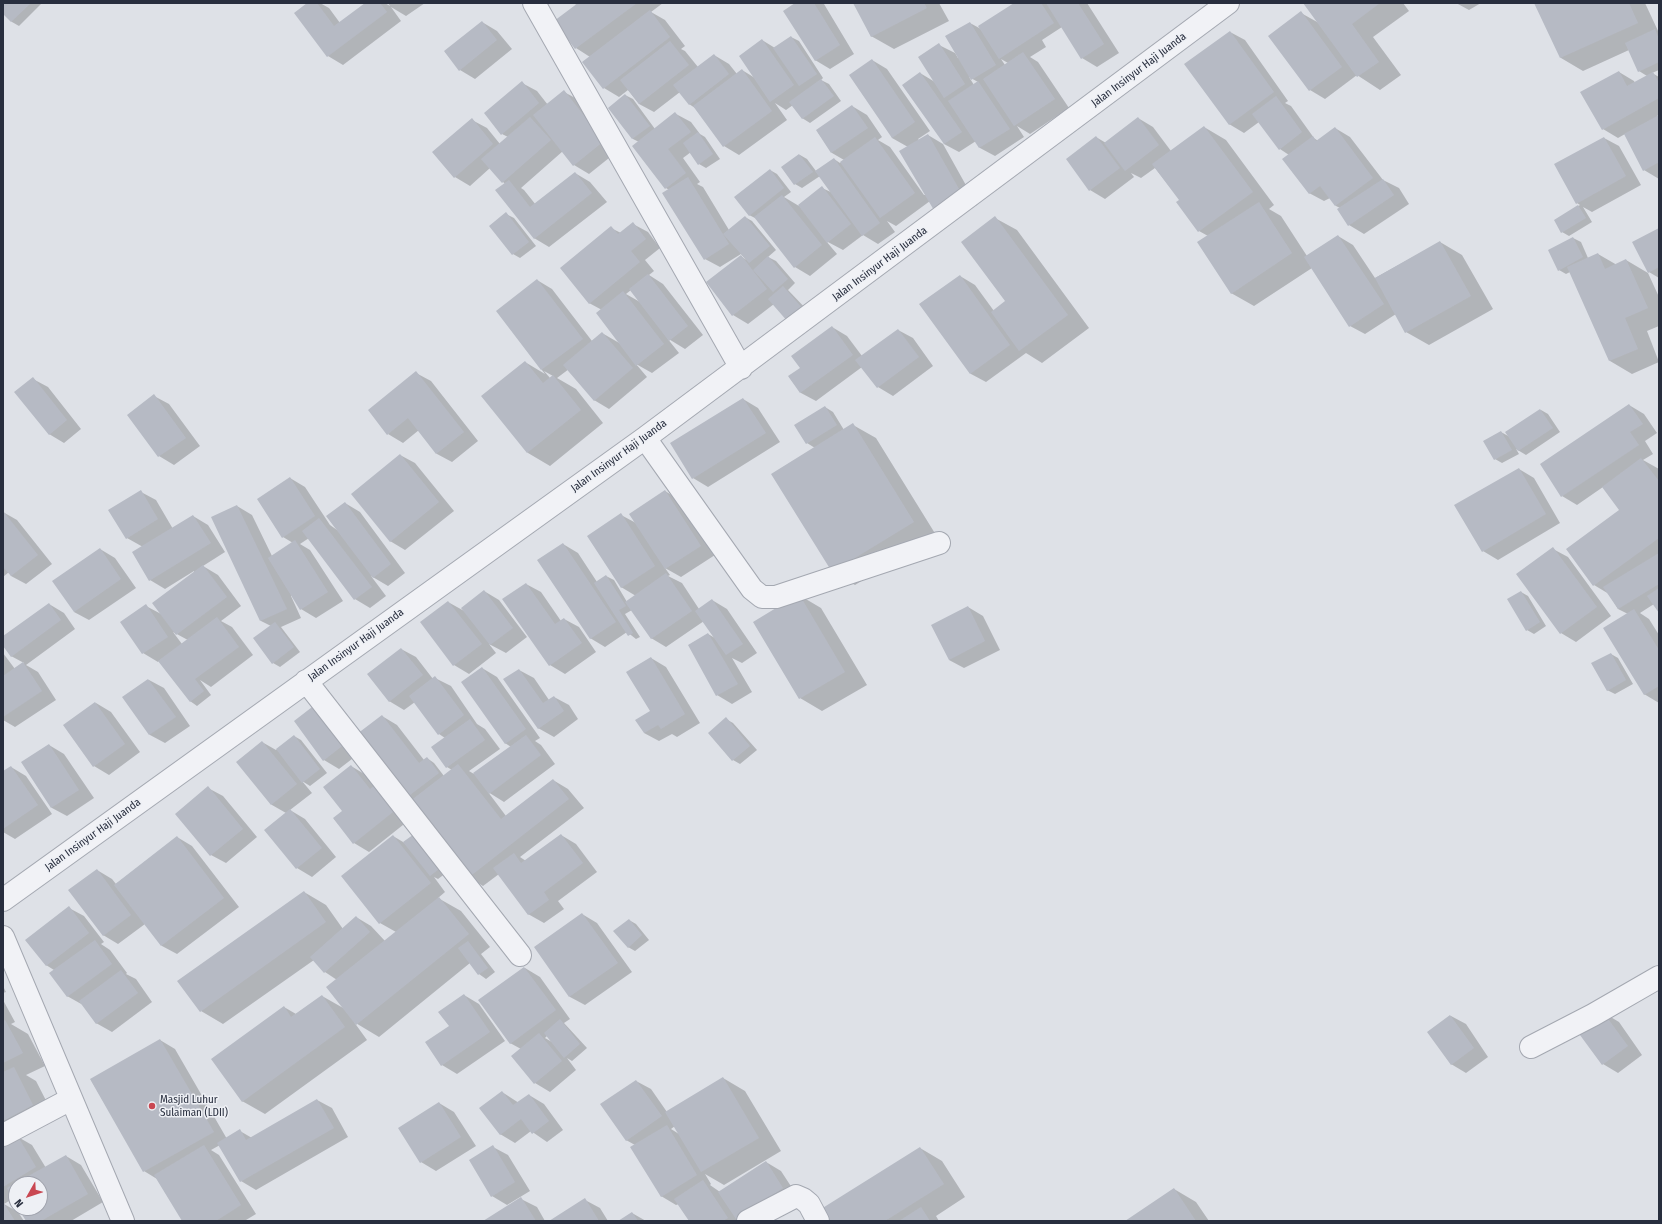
<!DOCTYPE html>
<style>
body{margin:0}
#map{position:relative;width:1662px;height:1224px;overflow:hidden;background:#dee1e7;font-family:"Fira Sans Condensed",sans-serif}
canvas{display:block}
.frame{position:absolute;inset:0;border:4px solid #282e3e;pointer-events:none}
.north{position:absolute;left:8px;top:1176px;width:40px;height:40px;box-sizing:border-box;background:#eef0f5;border:1px solid #9fa2ac;border-radius:50%;rotate:231deg;font-size:11px;font-weight:700;line-height:16px;text-align:center;color:#282e3e}
.north::after{content:'';display:block;margin:auto;width:14px;height:18px;background:#c94752;clip-path:polygon(50% 0,100% 100%,50% 72%,0 100%)}
</style>
<div id="map">
<canvas width="1662" height="1224"></canvas>
<div class="frame"></div>
<div class="north">N</div>
</div>
<script>
const c = document.querySelector('canvas').getContext('2d');
c.lineJoin = 'round';
function paint(path, color) {
  c.fillStyle = color;
  c.fill(path, 'evenodd');
}
function poly(rows) {
  const path = new Path2D();
  for (const r of rows) {
    path.moveTo(r[0], r[1]);
    for (let i = 2; i < r.length; i += 2) path.lineTo(r[i], r[i + 1]);
  }
  return path;
}
function trace(path, color, width, dash) {
  c.strokeStyle = color;
  c.lineWidth = width;
  c.lineCap = dash ? 'butt' : 'round';
  c.setLineDash(dash || []);
  c.stroke(path);
}
function label(font, color, halo, rows, align = 'center') {
  c.font = font + ' "Fira Sans Condensed",sans-serif';
  c.lineWidth = 3;
  c.setLineDash([]);
  c.textBaseline = 'middle';
  c.strokeStyle = halo;
  c.fillStyle = color;
  for (const [text, x, y, turn = 0] of rows) {
    c.save();
    c.translate(x, y);
    c.rotate((+turn || 0) * Math.PI / 180);
    c.textAlign = isNaN(turn) ? turn : align;
    if (halo) c.strokeText(text, 0, 0);
    c.fillText(text, 0, 0);
    c.restore();
  }
}
paint(poly([
 [3,3,42,3,19,26,12,22,3,13],
 [309,3,320,3,329,8,340,23,367,3,385,3,390,6,388,3,425,3,406,16,391,7,401,21,343,65,328,56],
 [573,3,663,3,651,12,665,20,685,46,681,49,685,51,698,67,714,55,729,64,737,74,742,70,755,78,762,40,775,48,791,37,799,41,823,78,821,80,829,84,841,101,810,123,802,118,793,105,786,110,775,103,787,120,739,155,724,146,695,108,689,104,680,92,654,112,639,104,628,90,619,97,604,88,590,57,576,48,577,5],
 [797,3,821,3,824,4,854,54,830,69,815,60],
 [854,3,939,3,949,21,894,49,871,36],
 [1016,3,1087,3,1119,53,1097,67,1082,58,1062,27,1042,40,1046,47,1030,57,1038,62,1069,108,1030,134,1017,126,1024,137,995,156,980,148,976,141,959,152,944,144,920,73,935,82,939,45,955,53,958,58,959,57,970,23,981,29],
 [1001,59,1008,63,1005,65],
 [969,77,978,82,974,85],
 [1304,3,1403,3,1409,11,1373,37,1401,75,1380,90,1357,75,1325,99,1310,90,1269,36,1301,13,1319,23],
 [1456,3,1481,3,1469,10],
 [1535,3,1645,3,1659,33,1659,70,1652,73,1659,77,1659,115,1657,116,1659,117,1659,179,1644,170,1625,134,1618,138,1603,129,1619,72,1634,81,1635,83,1647,76,1639,71,1629,50,1583,71,1561,58],
 [482,22,497,31,512,49,475,79,460,70,445,52],
 [1230,32,1245,40,1288,101,1285,103,1291,106,1314,138,1318,141,1335,128,1350,137,1383,180,1399,188,1409,204,1364,234,1349,225,1339,210,1340,208,1336,206,1330,198,1324,201,1309,193,1289,155,1280,149,1259,122,1244,133,1229,124],
 [872,60,887,69,930,131,918,139,919,140,928,135,943,144,977,205,950,220,930,201,896,226,887,221,895,232,878,244,863,235,843,250,826,241,837,254,810,276,795,267,757,219,749,215,770,170,777,174,791,192,784,197,799,206,822,188,833,193,820,176,802,188,795,184,800,155,807,159,816,171,834,159,840,163,844,160,832,153,817,131,852,106,867,115,882,137,878,140,890,147,924,195,926,195,908,147,892,138],
 [522,83,537,91,548,105,564,92,579,100,619,150,589,174,574,165,563,151,521,188,524,190,536,205,575,173,590,182,607,202,549,247,534,238,505,184,490,168,470,186,455,177,472,120,487,128,500,144,508,137,502,134],
 [625,95,633,99,655,129,676,114,691,122,700,134,705,137,720,159,706,168,699,164,691,152,683,158,700,182,697,184,703,187,729,230,745,217,752,221,776,250,768,257,776,261,795,283,788,290,810,313,774,304,748,324,733,315,708,282,741,256,746,260,741,254,720,267,705,259,669,190,666,188,639,142,633,139,609,108],
 [1138,118,1153,127,1171,151,1204,127,1226,140,1274,205,1269,209,1281,216,1307,256,1338,236,1353,245,1375,278,1440,242,1462,255,1493,309,1429,345,1406,332,1396,314,1365,334,1350,326,1312,268,1254,306,1231,293,1208,236,1199,231,1180,200,1155,168,1141,178,1131,173,1134,177,1105,199,1090,190,1096,137,1106,143],
 [1604,138,1619,146,1641,185,1592,212,1583,207,1592,222,1569,236,1562,232,1555,220,1580,205,1577,203],
 [506,214,514,218,536,246,520,258,513,254],
 [995,218,1017,230,1089,328,1042,363,1026,353,986,382,971,374,920,304,960,276,975,285,994,311,1006,301],
 [633,224,648,232,660,248,645,260,654,271,649,275,663,284,703,335,685,349,667,338,679,353,652,373,636,364,647,377,609,409,594,400,569,369,557,378,576,389,603,423,550,466,528,453,483,396,525,362,545,374,497,311,537,280,552,289,592,341,602,333,621,344,602,310,589,303,611,228,621,233],
 [631,290,640,302,626,294],
 [544,371,553,376,550,378],
 [1659,229,1659,278,1649,272],
 [1573,238,1581,242,1588,258,1598,254,1617,265,1626,260,1648,273,1659,297,1659,326,1647,331,1659,362,1632,374,1610,361,1570,272,1566,274,1559,270],
 [832,327,847,336,862,356,898,330,913,338,933,366,893,396,878,387,862,367,816,401,801,393,789,377,802,368],
 [416,373,431,381,478,441,452,462,437,454,419,430,403,443,388,434],
 [33,379,48,387,81,429,64,443,49,434],
 [154,396,169,404,200,446,174,465,159,456],
 [743,399,758,408,780,442,708,487,693,478],
 [1629,405,1644,414,1657,433,1645,441,1653,454,1643,460,1659,469,1659,612,1654,604,1640,613,1649,619,1659,635,1659,703,1644,694,1628,614,1618,609,1609,594,1594,585,1620,510,1603,487,1577,505,1562,496],
 [825,407,833,412,844,430,853,425,876,438,936,535,855,585,832,572,815,448,807,443],
 [1541,410,1548,414,1560,432,1526,455,1516,449,1519,454,1502,463,1495,459,1501,432,1510,437,1506,432],
 [400,455,415,463,454,511,405,550,390,541],
 [1519,469,1534,478,1560,523,1498,560,1483,551],
 [290,478,305,487,330,525,337,530,345,503,360,512,405,573,388,586,371,576,386,596,370,608,355,599,309,538,300,544,310,550,343,601,316,618,301,609,292,595,291,596,301,618,281,627,300,652,280,667,273,663,271,626,261,621,237,506,252,515,272,556,293,543,283,537],
 [665,491,680,500,715,555,681,577,665,568,670,575,668,576,682,583,699,609,712,600,727,609,757,653,742,663,732,658,752,692,732,704,717,695,689,645,708,634,715,638,704,621,666,647,651,638,632,610,625,614,640,637,636,639,627,632,605,647,590,638,563,544,578,553,597,582,606,576,614,580,627,602,636,596,621,587,621,515,636,523],
 [141,492,156,500,173,529,193,516,208,525,225,552,203,566,218,575,241,606,221,621,232,627,253,655,211,687,200,680,211,695,197,706,190,701,159,661,158,662,143,653,146,606,163,615,194,573,194,571,165,589,150,580,143,547,127,538],
 [173,632,186,639,188,640,182,644],
 [3,512,17,520,52,564,26,584,11,576,9,572,3,577],
 [100,549,115,558,136,588,89,620,74,612],
 [1553,549,1568,557,1611,616,1576,642,1561,633],
 [526,584,541,592,561,621,564,619,579,627,596,652,565,674,550,665],
 [484,591,499,600,527,637,506,653,489,644,496,653,469,674,454,665,448,602,466,612],
 [1521,592,1528,596,1546,626,1534,634,1527,630],
 [799,595,821,608,867,685,822,711,800,698],
 [49,604,64,613,75,629,26,665,38,672,56,700,15,727,3,720,3,653,15,669,24,663,11,656,3,645,3,637],
 [968,607,983,616,1000,650,964,668,949,660],
 [401,649,416,657,433,679,435,678,451,686,477,724,485,729,500,749,469,771,474,774,511,747,505,743,482,668,497,677,540,738,535,741,541,745,555,764,504,802,488,792,506,816,553,780,568,789,584,808,520,857,526,861,561,835,576,844,597,872,558,901,564,909,544,923,528,914,499,874,483,886,468,877,406,798,382,716,397,725,424,760,427,758,434,763,444,776,452,770,447,767,433,747,445,738,439,734,415,702,404,710,389,701],
 [1611,654,1618,658,1633,684,1615,694,1607,690],
 [651,658,666,667,700,723,677,737,672,734,659,741,644,733,651,712],
 [519,670,534,678,549,700,554,697,569,705,578,719,554,737,538,728],
 [149,680,164,688,190,726,165,743,150,735,124,697],
 [96,703,111,712,140,752,109,775,94,766],
 [316,705,361,752,339,769,324,760],
 [726,719,733,723,757,750,740,764,733,760],
 [294,736,301,740,327,773,310,786,302,781,312,793,290,810,305,819,336,857,312,877,297,868,266,830,286,813,272,805,237,762,262,742,276,750],
 [49,745,64,754,94,798,67,816,52,808,23,763],
 [351,766,366,775,413,817,369,852,354,843,334,819,343,811],
 [11,767,26,776,52,814,15,839,3,832,3,773],
 [208,788,223,796,257,837,226,863,211,855],
 [393,836,450,870,438,879,434,877,445,892,438,898,461,911,490,947,481,954,495,972,486,979,479,974,470,963,379,1037,354,1022,367,1040,265,1114,242,1101,284,1007,296,1014,322,996,345,1009,337,980,325,972,314,960,223,1024,201,1011,304,892,326,905,343,929,356,917,371,926,385,941,396,932,380,923],
 [177,837,192,846,239,907,177,954,162,946,145,924,118,944,103,935,97,870,112,879,116,884],
 [69,908,84,916,104,942,101,944,110,950,127,973,126,974,136,979,152,1002,112,1032,96,1023,83,1005,67,996,54,970,46,965],
 [582,914,597,923,632,972,585,1005,570,997,535,947],
 [629,920,636,924,649,940,635,951,628,947],
 [525,968,540,977,570,1019,564,1023,587,1048,572,1061,567,1058,576,1070,550,1092,535,1083,521,1049,510,1043],
 [547,1036,552,1042,545,1038],
 [3,986,6,992,3,993],
 [464,995,479,1004,505,1041,457,1074,442,1065,450,1026],
 [3,1000,15,1022,11,1024,28,1034,45,1066,26,1075,36,1081,55,1118,18,1137,32,1145,46,1168,66,1156,81,1165,103,1202,71,1221,27,1221,20,1208,40,1208,40,1184,16,1184,16,1202,14,1198,4,1204,18,1212,24,1221,3,1221],
 [1604,1013,1619,1022,1642,1055,1618,1073,1603,1064],
 [1451,1016,1466,1024,1488,1057,1466,1073,1451,1064,1428,1032],
 [160,1040,175,1049,227,1139,240,1131,252,1138,317,1100,332,1108,348,1137,256,1190,241,1181,220,1145,211,1150,219,1155,256,1214,246,1220,248,1221,183,1221,157,1179,144,1171,91,1080],
 [723,1078,745,1091,781,1151,724,1185,705,1174,711,1184,710,1185,720,1192,766,1162,781,1171,798,1197,739,1221,690,1221,679,1204,676,1205,661,1196,635,1145,626,1140,636,1081,651,1089,667,1112],
 [675,1126,679,1134,671,1129],
 [502,1092,519,1103,529,1095,544,1104,563,1130,547,1142,531,1131,515,1143,500,1134],
 [439,1103,454,1112,476,1146,436,1171,421,1162],
 [493,1147,508,1155,530,1191,507,1205,492,1196],
 [920,1148,942,1161,965,1197,936,1216,939,1221,830,1221],
 [1174,1189,1196,1202,1209,1221,1127,1221],
 [521,1199,537,1207,545,1221,485,1221],
 [585,1200,600,1208,608,1221,551,1221],
 [632,1213,646,1221,620,1221]
]), '#0003');
paint(poly([
 [3,3,31,3,11,22,3,14],
 [307,3,317,3,334,26,365,3,380,3,387,12,327,57,294,13],
 [578,3,637,3,575,49,554,21],
 [795,3,814,3,840,45,815,61,783,11],
 [853,3,924,3,927,8,871,37],
 [1014,3,1041,3,1054,23,999,59,978,26],
 [1046,3,1078,3,1104,44,1081,59],
 [1303,3,1380,3,1352,24,1379,62,1357,77],
 [1534,3,1629,3,1638,23,1560,58],
 [650,10,670,37,603,89,582,62],
 [1301,11,1342,67,1309,91,1268,36],
 [482,21,497,40,459,71,444,51],
 [970,22,996,65,971,80,945,36],
 [1655,29,1659,39,1659,62,1638,72,1625,43],
 [1230,31,1274,92,1229,125,1184,64],
 [791,36,817,74,799,86,773,48],
 [762,39,794,85,770,102,739,56],
 [670,41,689,65,639,104,620,80],
 [939,43,965,84,944,98,918,57],
 [1023,52,1055,99,1014,126,983,79],
 [714,54,729,74,689,105,673,85],
 [872,59,915,122,892,138,849,75],
 [742,69,772,111,723,147,693,106],
 [1619,71,1627,86,1653,72,1659,83,1659,98,1602,130,1580,92],
 [920,72,962,132,944,144,902,85],
 [821,79,834,96,802,119,789,102],
 [522,81,539,103,501,135,484,113],
 [978,81,1010,129,979,148,948,101],
 [564,90,604,141,573,166,533,115],
 [625,94,650,126,632,139,608,108],
 [1276,96,1302,132,1279,150,1252,114],
 [852,105,868,128,831,153,816,130],
 [675,112,691,132,668,149,686,173,665,189,632,146],
 [1659,115,1659,162,1643,171,1624,134],
 [530,117,551,140,502,183,481,159],
 [1138,117,1159,145,1125,171,1104,143],
 [472,118,493,144,454,178,432,152],
 [1204,126,1253,192,1198,232,1176,202,1179,200,1152,164],
 [1335,127,1373,178,1335,206,1320,186,1309,194,1282,159,1313,136,1316,141],
 [698,132,713,154,698,165,683,143],
 [928,134,963,196,935,212,899,151],
 [1096,136,1120,168,1089,191,1066,159],
 [875,137,915,193,880,218,840,162],
 [1604,137,1626,176,1576,204,1554,164],
 [799,154,813,172,794,185,781,167],
 [834,158,880,223,862,236,815,171],
 [770,169,784,188,749,216,734,197],
 [575,172,592,193,534,239,495,190,509,180,530,207],
 [688,177,729,244,704,260,662,193],
 [1383,179,1394,195,1348,226,1337,209],
 [822,186,851,224,827,243,798,205],
 [782,195,822,245,794,268,754,217],
 [1259,202,1292,253,1231,294,1197,242],
 [1578,205,1586,218,1561,233,1554,220],
 [506,212,529,242,512,255,489,226],
 [745,216,770,246,749,263,723,234],
 [995,216,1068,315,1019,351,991,312,1005,301,961,242],
 [633,222,646,239,631,251,640,262,589,304,560,268,611,226,618,234],
 [1659,228,1659,267,1648,273,1632,242],
 [1338,235,1384,304,1349,327,1304,257],
 [1573,237,1583,257,1558,271,1548,250],
 [1440,241,1471,296,1405,333,1375,278],
 [1598,253,1605,269,1626,259,1648,308,1625,318,1638,349,1609,361,1567,267],
 [741,255,767,289,732,316,706,282],
 [768,256,788,279,773,292,753,270],
 [648,274,688,326,669,341,629,289],
 [960,275,1010,345,970,374,919,304],
 [537,279,583,339,541,370,496,311],
 [783,286,803,309,788,322,768,299],
 [623,291,664,344,636,366,596,313],
 [832,326,853,355,800,393,788,376,800,368,791,356],
 [898,329,919,357,877,388,855,360],
 [602,332,633,368,594,401,563,365],
 [525,361,543,383,553,375,581,410,527,453,481,396],
 [416,371,464,432,436,454,408,418,387,435,368,410],
 [33,377,67,420,49,435,14,392],
 [154,394,186,438,158,457,127,415],
 [743,398,766,433,692,479,670,443],
 [1629,404,1643,424,1630,432,1639,445,1561,497,1540,464],
 [825,406,837,425,806,444,794,425],
 [1540,409,1553,428,1518,451,1505,432],
 [853,423,914,522,832,572,771,474],
 [1501,431,1512,450,1494,460,1483,441],
 [400,454,439,502,390,542,351,494],
 [1641,458,1659,481,1659,538,1593,586,1566,549,1619,510,1602,487],
 [1519,468,1546,514,1482,552,1454,505],
 [290,477,315,516,282,538,257,499],
 [141,490,158,519,126,539,108,510],
 [665,490,701,546,665,569,629,514],
 [345,502,391,564,373,578,326,516],
 [237,505,287,609,260,621,211,517],
 [3,511,38,555,11,576,3,567],
 [621,513,655,566,621,588,587,536],
 [193,515,211,543,149,581,132,552],
 [319,518,372,587,354,600,302,531],
 [295,540,328,592,300,610,268,558],
 [563,543,616,622,590,639,537,560],
 [1553,547,1597,607,1560,634,1516,574],
 [100,548,121,579,74,612,52,581],
 [1659,553,1659,584,1618,609,1603,587],
 [203,565,227,597,176,635,152,603],
 [666,573,692,611,651,639,625,602],
 [606,575,626,606,619,610,633,633,628,636,594,583],
 [526,583,555,624,564,618,582,643,549,666,502,599],
 [1659,588,1659,613,1647,596],
 [484,590,513,628,490,645,461,608],
 [1521,591,1540,622,1526,631,1507,599],
 [799,594,845,672,799,699,753,622],
 [712,599,743,644,726,655,695,611],
 [448,601,482,644,453,666,420,622],
 [49,603,61,620,11,657,3,646,3,636],
 [146,604,168,637,142,654,120,622],
 [968,606,985,641,949,660,931,625],
 [1634,609,1659,650,1659,686,1644,695,1603,628],
 [217,617,239,647,195,679,204,691,190,702,158,661],
 [275,622,294,647,272,664,253,638],
 [708,633,738,684,716,696,688,645],
 [401,648,423,675,389,702,367,674],
 [1611,653,1626,680,1607,691,1591,663],
 [651,657,685,714,661,729,658,725,644,733,635,720,650,711,626,672],
 [23,662,42,691,3,717,3,676],
 [482,667,526,729,505,744,461,682],
 [519,669,543,703,554,696,564,711,538,729,503,679],
 [435,676,464,715,438,735,409,696],
 [148,679,176,717,149,735,122,697],
 [95,702,125,744,93,767,63,725],
 [316,704,346,743,323,761,294,721],
 [382,715,419,763,427,757,439,773,406,798,357,734],
 [726,717,750,746,732,761,708,733],
 [470,719,485,740,446,768,431,747],
 [294,735,320,769,302,783,276,749],
 [526,735,541,755,489,794,473,773],
 [262,741,297,784,271,805,236,762],
 [49,744,79,790,51,808,21,762],
 [458,764,501,819,553,779,569,799,468,878,409,802],
 [351,765,370,789,378,783,398,808,353,844,333,818,342,811,323,787],
 [11,766,38,805,3,829,3,771],
 [208,786,243,829,210,856,175,814],
 [290,809,322,848,296,869,264,830],
 [417,832,443,866,430,876,403,842],
 [561,834,583,863,544,892,549,900,528,915,493,868,514,853,521,863],
 [393,835,431,883,379,924,341,876],
 [177,836,224,898,161,946,114,885],
 [97,869,131,915,103,936,68,890],
 [304,891,326,922,200,1012,177,981],
 [439,897,469,934,356,1025,326,987],
 [69,906,89,933,46,966,25,940],
 [582,913,618,963,569,997,534,947],
 [356,916,370,932,324,973,310,957],
 [629,919,642,935,628,948,613,931],
 [95,940,112,964,67,997,49,973],
 [468,941,488,968,478,975,458,948],
 [524,967,556,1010,510,1044,478,1000],
 [121,970,138,993,96,1024,79,1001],
 [464,994,490,1032,441,1066,425,1042,449,1026,438,1012],
 [322,995,345,1027,242,1102,211,1059,284,1006,291,1017],
 [1603,1012,1628,1046,1602,1065,1577,1031],
 [1450,1015,1474,1048,1451,1065,1427,1032],
 [560,1019,580,1044,564,1058,544,1033],
 [5,1020,23,1053,3,1063,3,1021],
 [539,1033,562,1061,534,1084,511,1056],
 [160,1039,214,1132,143,1172,90,1079],
 [14,1067,33,1105,3,1121,3,1072],
 [723,1077,759,1138,701,1172,665,1112],
 [636,1080,662,1116,626,1141,600,1104],
 [502,1091,513,1105,529,1094,549,1121,532,1134,521,1119,500,1135,479,1108],
 [317,1099,334,1128,240,1182,217,1143,240,1129,246,1140],
 [439,1102,461,1137,420,1163,398,1128],
 [667,1125,697,1175,661,1197,630,1147],
 [17,1135,36,1167,3,1187,3,1143],
 [204,1145,241,1205,216,1221,182,1221,154,1175],
 [493,1145,515,1182,491,1197,469,1160],
 [920,1147,944,1184,885,1221,828,1221,821,1209],
 [66,1155,88,1194,41,1221,26,1221,18,1208,40,1208,40,1184,16,1184,16,1204,7,1188],
 [766,1161,783,1188,736,1219,718,1192],
 [703,1180,728,1218,723,1221,689,1221,674,1199],
 [1174,1188,1196,1221,1125,1221],
 [521,1197,536,1221,483,1221],
 [585,1198,599,1221,549,1221],
 [3,1202,15,1221,3,1221],
 [921,1207,930,1221,899,1221],
 [632,1212,638,1221,618,1221]
]), '#b6bac4');
const minor = poly([
 [534,3,741,368],
 [645,438,752,589,762,597,776,597,939,543],
 [306,681,520,955],
 [3,900,645,438,1228,3],
 [3,937,123,1221],
 [1531,1047,1593,1015,1659,977],
 [3,1135,71,1099],
 [748,1221,796,1196,803,1199,809,1204,818,1221]
]);
trace(minor, '#a4a8b1', 24);
trace(minor, '#f1f2f6', 22);
for (const [x, y, r, color] of [
 [152,1106,4,"#c94752"]
]) {
  const dot = new Path2D();
  dot.arc(x, y, r, 0, 2 * Math.PI);
  c.fillStyle = color;
  c.fill(dot);
  trace(dot, '#eef0f5', 1.5);
}
label('11px', '#282e3e', '#eef0f5', [
 ["Jalan Insinyur Haji Juanda",1139,70,-37],
 ["Jalan Insinyur Haji Juanda",880,264,-37],
 ["Jalan Insinyur Haji Juanda",619,456,-36],
 ["Jalan Insinyur Haji Juanda",356,645,-36],
 ["Jalan Insinyur Haji Juanda",93,835,-36]
]);
label('11px', '#282e3e', '#eef0f5', [
 ["Masjid Luhur",160,1100],
 ["Sulaiman (LDII)",160,1113]
], 'left');
</script>
